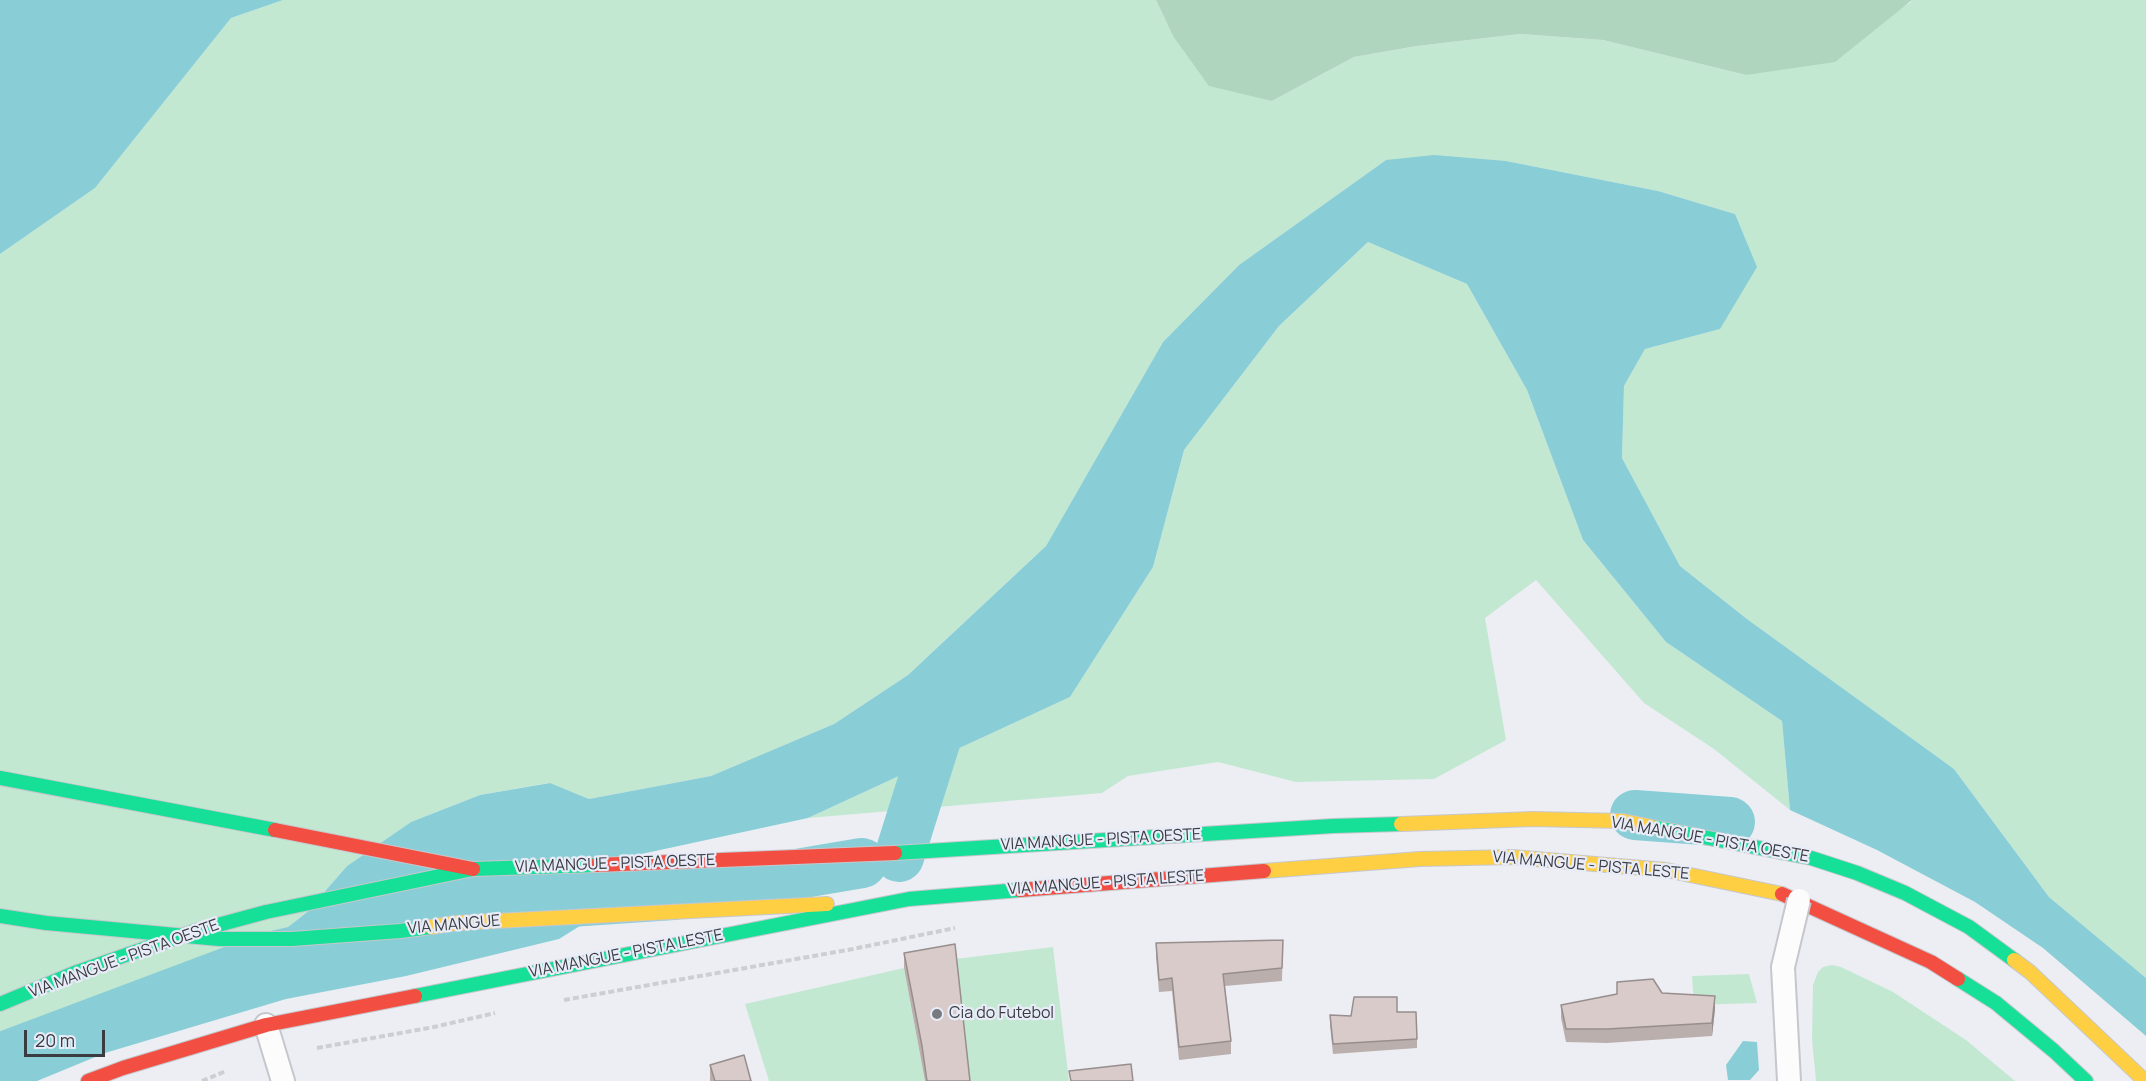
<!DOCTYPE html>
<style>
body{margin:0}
#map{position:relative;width:2146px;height:1081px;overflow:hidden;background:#eceef4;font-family:Manrope,sans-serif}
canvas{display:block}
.scale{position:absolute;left:24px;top:1030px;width:81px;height:27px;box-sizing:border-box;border:3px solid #3b3c41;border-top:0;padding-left:8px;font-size:18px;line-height:21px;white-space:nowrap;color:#3b3c41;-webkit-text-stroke:4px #e8ecf8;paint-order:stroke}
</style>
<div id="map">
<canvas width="2146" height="1081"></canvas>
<div class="scale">20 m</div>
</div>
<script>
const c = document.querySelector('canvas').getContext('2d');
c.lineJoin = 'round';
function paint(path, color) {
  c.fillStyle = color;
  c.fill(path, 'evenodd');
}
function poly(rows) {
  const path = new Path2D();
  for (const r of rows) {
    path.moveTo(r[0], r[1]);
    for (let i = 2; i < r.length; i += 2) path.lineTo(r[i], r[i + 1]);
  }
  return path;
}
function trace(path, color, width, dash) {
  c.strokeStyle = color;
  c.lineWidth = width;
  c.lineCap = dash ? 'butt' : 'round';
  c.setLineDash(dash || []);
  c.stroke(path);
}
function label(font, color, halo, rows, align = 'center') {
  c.font = font + ' Manrope,sans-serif';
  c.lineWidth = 4.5;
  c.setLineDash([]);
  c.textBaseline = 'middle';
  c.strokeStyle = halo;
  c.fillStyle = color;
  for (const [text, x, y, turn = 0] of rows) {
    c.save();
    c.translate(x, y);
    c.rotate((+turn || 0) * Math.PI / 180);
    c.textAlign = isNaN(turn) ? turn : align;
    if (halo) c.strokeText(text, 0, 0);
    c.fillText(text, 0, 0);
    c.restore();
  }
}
paint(poly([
 [283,0,1156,0,1173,36,1272,101,1354,57,1417,46,1520,34,1603,40,1746,75,1910,3,1912,0,2146,0,2146,978,2049,897,1954,769,1747,619,1680,566,1622,458,1624,386,1645,349,1720,329,1735,214,1658,191,1506,161,1386,160,1239,265,1163,342,1046,546,908,675,834,724,711,776,589,799,549,783,480,795,411,822,347,866,306,913,207,990,126,1034,0,1081,0,254,95,188,231,18],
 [1368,242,1467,284,1527,390,1583,540,1666,642,1782,721,1790,810,1714,749,1644,703,1536,580,1485,618,1506,740,1434,779,1296,782,1218,762,1128,776,1102,793,808,818,1070,697,1153,567,1184,450,1279,326],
 [1053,947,1069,1081,969,1081,955,959],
 [1832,965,1841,967,1893,992,1966,1040,2015,1081,1816,1081,1812,1040,1813,985,1818,972,1823,967],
 [904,968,925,1081,769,1081,745,1004],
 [1749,974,1757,1003,1694,1005,1692,976]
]), '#c3e8d2');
paint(poly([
 [1156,0,1912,0,1835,62,1746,75,1603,40,1520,34,1417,46,1354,57,1272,101,1209,86,1173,36]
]), '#b0d5bf');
paint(poly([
 [0,0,283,0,231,18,95,188,0,254],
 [1434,155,1506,161,1658,191,1735,214,1757,267,1720,329,1645,349,1624,386,1622,458,1680,566,1747,619,1954,769,2049,897,2146,978,2146,1036,2043,948,1975,902,1877,850,1790,810,1782,721,1666,642,1583,540,1527,390,1467,284,1368,242,1279,326,1184,450,1153,567,1070,697,808,818,609,861,681,863,559,939,406,976,286,999,105,1053,37,1081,3,1081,126,1034,207,990,306,913,347,866,411,822,480,795,550,783,589,799,711,776,834,724,908,675,1046,546,1163,342,1239,265,1386,160],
 [1743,1041,1757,1042,1759,1070,1750,1080,1728,1080,1726,1065]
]), '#89ced6');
trace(poly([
 [1635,815,1730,822],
 [899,857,948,701,951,697],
 [555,903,673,895,862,863],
 [0,1058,269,957,296,951]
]), '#89ced6', 50);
const street = poly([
 [1783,967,1789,1081],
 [266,1025,283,1081]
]);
const fast = poly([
 [0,778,275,830],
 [1652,827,1811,858,1857,873,1905,893,1969,927,2014,960],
 [895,853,1333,826,1401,824],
 [0,916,46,923,219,939,292,939,400,931,431,927],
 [1958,979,1996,1003,2054,1051,2086,1081],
 [415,996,909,899,1020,890],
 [0,1004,77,972,192,932,266,912,473,869,596,865]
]);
const slow = poly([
 [1401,824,1533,819,1623,821,1652,827],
 [1264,871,1420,859,1512,857,1666,870,1782,894],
 [431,927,456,923,827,904],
 [2014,960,2030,972,2145,1081]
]);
const jam = poly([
 [275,830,473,869],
 [596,865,895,853],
 [1020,890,1264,871],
 [1782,894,1931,962,1958,979],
 [88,1081,123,1068,266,1025,415,996]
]);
trace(street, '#c6c7cc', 26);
trace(fast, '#c6c7cc', 16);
trace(slow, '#c6c7cc', 16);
trace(jam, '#c6c7cc', 16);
trace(poly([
 [564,1000,853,949,955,928],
 [317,1048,434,1027,495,1013],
 [202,1081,226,1071]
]), '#cdced1', 4, [6, 3]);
trace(street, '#fcfcfd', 22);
trace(fast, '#16e098', 14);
trace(slow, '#ffcf43', 14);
trace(jam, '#f24e42', 14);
const streetBridge = poly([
 [1783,967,1799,900]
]);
trace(streetBridge, '#c6c7cc', 26, []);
trace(streetBridge, '#fcfcfd', 22);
paint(poly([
 [1283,940,1282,981,1225,986,1231,1041,1231,1054,1179,1060,1172,991,1159,992,1156,956,1156,943],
 [904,953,970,1081,925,1081,904,968],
 [1662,993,1715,1009,1712,1036,1607,1043,1566,1042,1561,1018,1561,1005],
 [1330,1015,1351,1016,1417,1039,1417,1048,1333,1054,1330,1025],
 [710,1065,751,1081,710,1081]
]), '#baafad');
paint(poly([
 [1715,996,1715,1009,1712,1036,1712,1023]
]), '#978e8d');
const building = poly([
 [1283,940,1282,968,1223,974,1231,1041,1179,1047,1172,978,1159,980,1156,943,1283,940],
 [955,944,970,1081,927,1081,922,1046,904,953,955,944],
 [1653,979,1662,993,1715,996,1712,1023,1607,1029,1566,1029,1561,1005,1617,994,1617,982,1653,979],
 [1354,997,1397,997,1397,1012,1416,1012,1417,1039,1333,1044,1330,1015,1351,1016,1354,997],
 [744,1055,751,1081,715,1081,710,1065,744,1055],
 [1131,1064,1133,1081,1071,1081,1069,1071,1131,1064]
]);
paint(building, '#d8cbc9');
trace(building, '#978e8d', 1.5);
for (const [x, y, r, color] of [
 [937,1014,6,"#797a80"]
]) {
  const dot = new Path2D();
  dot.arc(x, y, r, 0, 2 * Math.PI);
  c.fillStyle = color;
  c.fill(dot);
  trace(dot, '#e8ecf8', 2);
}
label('16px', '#3b3c41', '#e8ecf8', [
 ["VIA MANGUE - PISTA OESTE",1101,840,-3],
 ["VIA MANGUE - PISTA OESTE",1710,840,10],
 ["VIA MANGUE - PISTA OESTE",615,864,-2],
 ["VIA MANGUE - PISTA LESTE",1591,866,5],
 ["VIA MANGUE - PISTA LESTE",1106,883,-4],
 ["VIA MANGUE",454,925,-5],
 ["VIA MANGUE - PISTA LESTE",626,954,-11],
 ["VIA MANGUE - PISTA OESTE",124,959,-20]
]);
label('16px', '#3b3c41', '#e8ecf8', [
 ["Cia do Futebol",949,1014]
], 'left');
</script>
